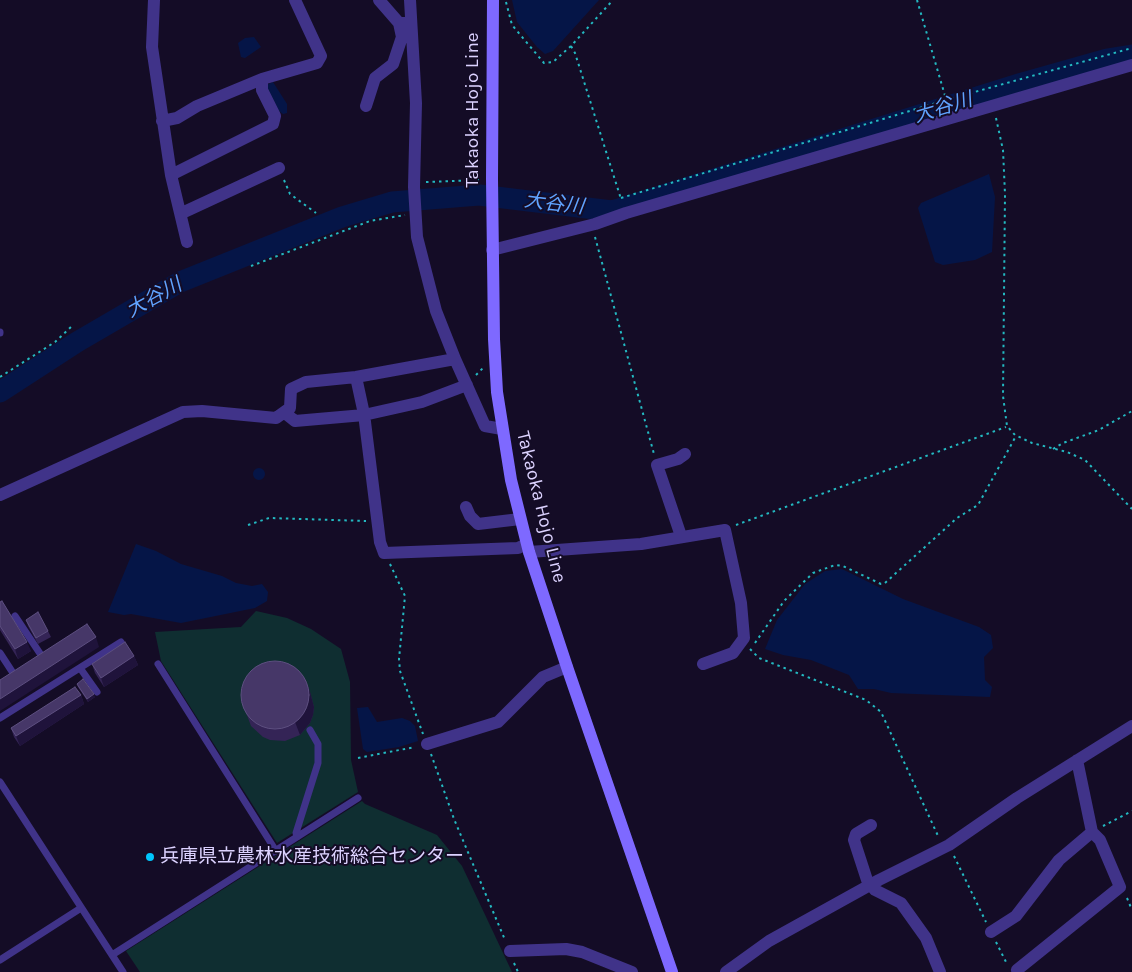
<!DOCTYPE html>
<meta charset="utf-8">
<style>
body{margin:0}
canvas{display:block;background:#140c26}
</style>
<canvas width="1132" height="972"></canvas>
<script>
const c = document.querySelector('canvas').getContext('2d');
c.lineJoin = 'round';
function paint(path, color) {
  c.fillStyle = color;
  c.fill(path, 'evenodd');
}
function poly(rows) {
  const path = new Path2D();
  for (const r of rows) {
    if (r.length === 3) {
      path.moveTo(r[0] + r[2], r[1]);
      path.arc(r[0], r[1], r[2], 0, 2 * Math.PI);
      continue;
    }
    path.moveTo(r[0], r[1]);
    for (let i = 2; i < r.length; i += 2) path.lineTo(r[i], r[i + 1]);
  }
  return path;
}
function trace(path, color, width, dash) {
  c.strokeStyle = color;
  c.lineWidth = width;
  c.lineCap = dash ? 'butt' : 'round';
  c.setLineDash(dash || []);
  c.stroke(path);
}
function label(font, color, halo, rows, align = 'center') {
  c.font = font + ' Karla,"Noto Sans JP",sans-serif';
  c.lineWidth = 4;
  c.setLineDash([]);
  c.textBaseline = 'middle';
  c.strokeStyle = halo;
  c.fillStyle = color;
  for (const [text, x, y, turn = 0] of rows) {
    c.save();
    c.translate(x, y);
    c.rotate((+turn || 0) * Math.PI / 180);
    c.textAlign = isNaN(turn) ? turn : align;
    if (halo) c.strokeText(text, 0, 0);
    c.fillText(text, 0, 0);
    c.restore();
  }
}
paint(poly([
 [256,611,287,618,311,629,341,649,350,682,351,760,358,792,277,843,161,661,155,632,241,627],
 [362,801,365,804,437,835,462,866,512,972,140,972,126,951]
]), '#0f2e31');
paint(poly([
 [512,0,599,0,553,51,545,54,537,47,517,22],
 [254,37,261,47,245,58,241,57,238,43,245,38],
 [273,82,287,104,287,113,283,114,279,111,266,85],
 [989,174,995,197,992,252,975,260,943,265,935,262,918,208,921,203],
 [259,474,6],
 [136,544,156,551,181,564,222,576,236,583,252,586,262,584,268,592,267,601,255,608,181,623,131,614,124,615,108,612],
 [842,569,903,599,979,627,991,635,993,648,984,657,985,680,992,687,990,697,891,693,874,689,858,689,849,675,811,660,783,655,765,649,777,620,805,584,825,571],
 [368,707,377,722,402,718,410,721,415,726,418,741,399,747,367,752,363,749,357,708]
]), '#051547');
trace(poly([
 [0,392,77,342,180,282,342,217,392,202,479,195,612,211,1022,83,1107,59,1132,55]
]), '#051547', 21);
trace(poly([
 [917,0,948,106],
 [506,2,512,25,544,63,553,62,571,46,613,0],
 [571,46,575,53,621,199],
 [996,118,1003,150,1005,194,1003,396,1007,426,1015,435,1032,443,1067,452,1085,460,1132,509],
 [284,180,290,194,316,213],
 [426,182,479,180],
 [621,198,946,100,1132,48],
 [595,237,654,454],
 [251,266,370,221,405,215],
 [476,375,483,368],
 [0,377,55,342,71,327],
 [1053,449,1063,443,1099,430,1132,411],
 [248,525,269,518,366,521],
 [736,525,1006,427],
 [390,564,405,596,399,659,400,671,423,734],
 [755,643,784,601,813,573,835,565,843,566,881,584,885,583,957,518,978,505,1016,436],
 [750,649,759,658,866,700,881,712,939,838],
 [431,754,454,819,505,940],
 [358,758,415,747],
 [1103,826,1132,811],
 [954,856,986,922],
 [1127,898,1132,910],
 [996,942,1007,964],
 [514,963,518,972]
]), '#23b9c1', 2, [2.5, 4]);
trace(poly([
 [0,332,0,333],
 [15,616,41,655],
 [0,653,13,673],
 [158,664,276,851],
 [80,668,97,692],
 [0,718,121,642],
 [0,782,123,972],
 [297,837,296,833,318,763,318,744,310,730],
 [112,955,358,798],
 [0,960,81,908]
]), '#403389', 7);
trace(poly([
 [154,0,152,47,171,175,187,242],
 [379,0,399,23,406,23],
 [410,0,416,103,414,187,417,237,436,311,455,359,485,426,502,429],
 [366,106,375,78,393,64,402,37,399,23],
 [162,121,177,118,197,106,262,79,317,63,321,56,295,0],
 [171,175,273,124,275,116,262,90,262,79],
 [182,213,279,168],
 [492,250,595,224,626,213,1132,65],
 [356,377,364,414,380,542,384,553,518,548,527,544],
 [285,413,295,421,364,415,422,402,467,385],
 [0,495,183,412,202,411,276,418,290,408,291,389,306,382,356,377,455,359],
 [466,507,470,516,478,524,520,519],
 [681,536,657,465,678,459,685,454],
 [529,552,641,544,725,530,741,603,744,638,733,653,703,664],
 [427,744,498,722,543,677,567,667],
 [871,825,856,834,854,840,867,880,875,890,901,903,926,938,940,972],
 [991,932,1016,916,1059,860,1092,832],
 [510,951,566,949,582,952,632,972],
 [726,972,769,941,879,880,949,845,1017,798,1132,726],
 [1018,972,1017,970,1120,887,1100,840,1092,832,1077,760]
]), '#403389', 12);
trace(poly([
 [493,0,492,179,494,339,497,392,511,480,529,552,567,667,672,972]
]), '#7e69ff', 12);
paint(poly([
 [0,602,31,651,18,659,0,630],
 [26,620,48,631,51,637,38,644,28,626],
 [134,656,138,665,104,687,95,673,92,664],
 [305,679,310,692,314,707,313,715,310,723,300,735,285,741,270,740,263,737,251,726,241,699],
 [77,684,95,697,88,702,78,687],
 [81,695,84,704,20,746,14,737,11,728]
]), '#342456');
paint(poly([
 [96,637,99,647,0,711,0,699],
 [27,642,31,651,18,659,15,649],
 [134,656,138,665,104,687,101,678],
 [305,679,310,692,314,707,313,715,310,723,300,735,295,722],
 [94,694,95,697,88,702,87,699],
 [81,695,84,704,20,746,16,736]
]), '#1f133b');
const building = poly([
 [2,601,27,642,15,649,0,626,0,602,2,601],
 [38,612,48,631,36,638,26,620,38,612],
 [87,624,96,637,0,699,0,680,87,624],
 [125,642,134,656,101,678,92,664,125,642],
 [275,695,34],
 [83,679,94,694,87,699,77,684,83,679],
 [75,687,81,695,16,736,11,728,75,687]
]);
paint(building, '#463768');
trace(building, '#5d4f80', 1);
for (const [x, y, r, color] of [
 [150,857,5,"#00c6fd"]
]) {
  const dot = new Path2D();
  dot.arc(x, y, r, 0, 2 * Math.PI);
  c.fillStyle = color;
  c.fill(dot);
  trace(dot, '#140c26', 2);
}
label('19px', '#dcd2ff', '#140c26', [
 ["Takaoka Hojo Line",473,110,-90],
 ["Takaoka Hojo Line",541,507,76]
]);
label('19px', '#dcd2ff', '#140c26', [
 ["兵庫県立農林水産技術総合センター",160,857]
], 'left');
label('italic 20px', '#60a3ff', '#140c26', [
 ["大谷川",943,108,-17],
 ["大谷川",554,204,7],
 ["大谷川",154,298,-29]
]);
</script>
